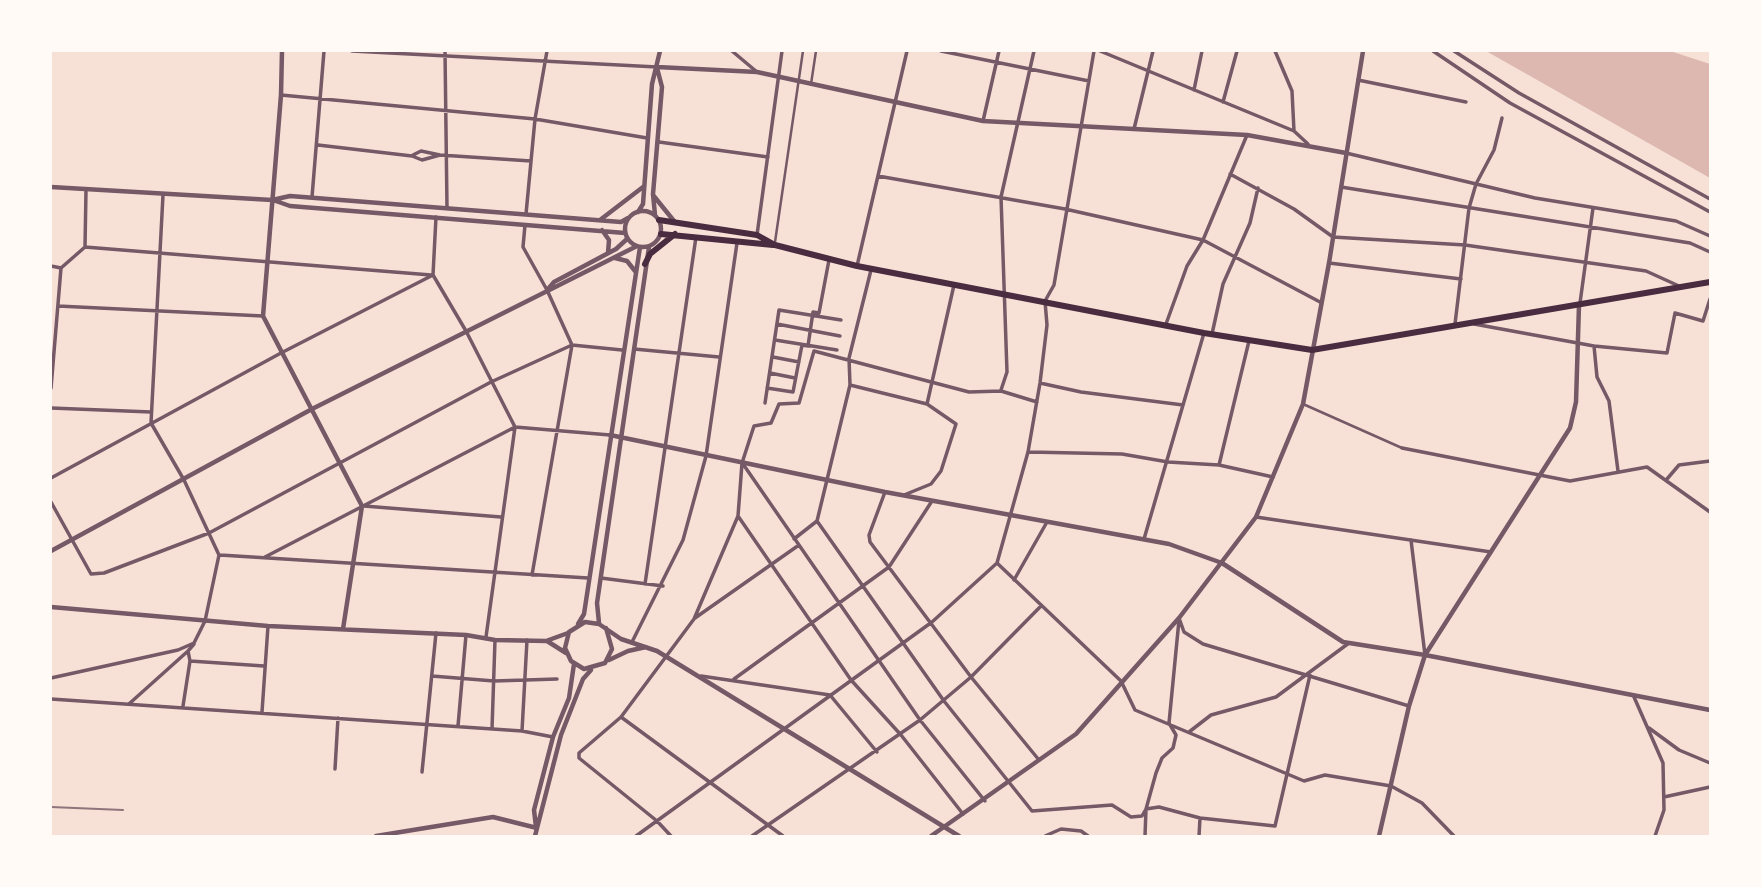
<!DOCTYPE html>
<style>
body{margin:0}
#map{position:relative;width:1761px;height:887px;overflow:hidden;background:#f7e1d7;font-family:"Noto Sans",sans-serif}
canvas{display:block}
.frame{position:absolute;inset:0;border:52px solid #fffaf5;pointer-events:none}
</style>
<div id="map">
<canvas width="1761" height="887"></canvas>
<div class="frame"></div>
</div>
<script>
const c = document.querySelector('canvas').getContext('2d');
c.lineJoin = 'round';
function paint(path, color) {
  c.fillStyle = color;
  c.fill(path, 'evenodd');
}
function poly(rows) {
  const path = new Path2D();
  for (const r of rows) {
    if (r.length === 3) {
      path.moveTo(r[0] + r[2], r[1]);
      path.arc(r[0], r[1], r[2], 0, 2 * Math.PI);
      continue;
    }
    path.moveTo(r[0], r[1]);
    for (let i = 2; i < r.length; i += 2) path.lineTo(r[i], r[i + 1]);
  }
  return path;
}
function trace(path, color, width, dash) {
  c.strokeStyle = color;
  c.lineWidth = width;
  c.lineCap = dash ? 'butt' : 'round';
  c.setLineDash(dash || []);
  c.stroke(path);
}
paint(poly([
 [1486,51,1670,51,1710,64,1710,178]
]), '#dcb8b0');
trace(poly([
 [811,84,816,51],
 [775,242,803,51],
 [1303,404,1402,448]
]), '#755966', 2.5);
trace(poly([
 [352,51,657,67],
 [445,51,447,208],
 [732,51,757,72],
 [941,51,1089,81],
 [1100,51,1294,131,1308,144],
 [1275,51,1292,91,1294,131],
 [1433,51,1510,103,1710,212],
 [1454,51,1519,93,1710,199],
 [1358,80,1466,102],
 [1194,90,1202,51],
 [281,95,535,119,647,138],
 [1223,102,1237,51],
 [983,121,999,51],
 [1134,129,1153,51],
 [659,142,768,157],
 [318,145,412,156,422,160,440,155],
 [1346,153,1535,198,1676,221,1710,236],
 [413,155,421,151,440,155,531,161],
 [1230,174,1294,209,1333,237,1465,245,1646,271,1679,286],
 [878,176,1065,209,1203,240,1320,302],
 [1341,187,1690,243,1710,252],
 [312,197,324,51],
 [526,214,535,119,547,51],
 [436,217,433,275,466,331,515,427,486,637],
 [525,225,523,247,547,290,572,345,532,575],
 [757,235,782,51],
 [85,247,86,190],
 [1329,263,1461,279],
 [51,266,61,268,85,247,431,275],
 [857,266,907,51],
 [871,270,849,358,850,385,817,521,944,701,1032,811,1112,805,1131,817,1142,816,1146,809,1159,807,1200,818,1275,826,1310,675],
 [1580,303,1593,208],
 [58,306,263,316],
 [777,324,840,336],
 [1166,324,1187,266,1203,240,1247,135],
 [1455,324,1469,208,1476,184,1494,150,1502,118],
 [1474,324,1594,346,1667,353,1675,313,1703,321,1710,299],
 [1212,334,1223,284,1250,223,1258,188],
 [775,340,837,350],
 [1594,346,1597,377,1609,401,1618,471],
 [634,349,719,357],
 [773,357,799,362],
 [770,373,795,378],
 [1040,383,1081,392,1183,405],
 [850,385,927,404,954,285],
 [51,388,61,268],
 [767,388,793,392,802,345,808,346,813,312,819,313,829,260],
 [1001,390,1007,372,1001,197,1034,51],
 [765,403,779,310,841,320],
 [51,408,151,412],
 [1402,448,1570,481,1647,467,1710,512],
 [1029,452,1122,454,1168,462,1219,465,1273,477],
 [743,464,920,720,985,801],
 [1219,465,1249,341],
 [51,478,281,353,433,275],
 [1667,479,1679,465,1710,461],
 [885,492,869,535,870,542,971,677,1039,760],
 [904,495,931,484,941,471,956,424,927,404],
 [51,502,91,574,104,573,209,533,491,382,572,345,622,350],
 [364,506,501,517],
 [738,516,851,680,901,735,963,814],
 [1256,517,1491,552],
 [794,539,817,521],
 [1144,539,1204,333],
 [1411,540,1425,655],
 [220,555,588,578],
 [265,557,515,427,610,435],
 [997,563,1121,681,1135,710,1304,781,1325,775,1391,786,1422,803,1454,836],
 [601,578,663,586],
 [1014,580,1047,522],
 [645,584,696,237],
 [695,618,799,545],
 [1179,618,1184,632,1203,644,1409,706],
 [632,642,683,540,706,456,737,243],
 [190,661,264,666],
 [432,676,494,681,557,679],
 [701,676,830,695,877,752],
 [51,678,178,650,194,643,205,621,219,555,184,480,151,423,163,195],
 [734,679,889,567,932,501],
 [1634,697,1663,763,1664,810,1655,836],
 [51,699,522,731,553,737],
 [130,703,188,651],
 [183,706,190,661,188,651,194,644],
 [262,712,268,626],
 [621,717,783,836],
 [458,726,466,635],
 [1649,728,1679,750,1710,763],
 [492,729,495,640],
 [522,731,527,640],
 [1189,732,1211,715,1276,697,1349,643],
 [335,769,338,718],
 [422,772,436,633],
 [1664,797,1710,787],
 [636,836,932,622,997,563,1028,452,1040,383,1047,325,1045,301,1054,285,1094,51],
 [671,836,657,821,579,758,579,753,621,717,694,619,738,516,742,463,754,426,771,423,779,404,799,403,814,351,969,392,1001,391,1037,402],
 [752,836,920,720,971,677,1041,606],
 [1045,836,1061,829,1081,831,1088,836],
 [1145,836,1146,809,1156,773,1162,758,1173,748,1176,735,1169,723,1179,620],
 [1199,836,1200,818]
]), '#755966', 3.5);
trace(poly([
 [282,51,281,95,263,316,362,506,343,629],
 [657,67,757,72,983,121,1247,135,1346,153],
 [51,187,272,200,290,196,621,222,628,218],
 [653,195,674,221],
 [273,200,290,206,625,233],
 [643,229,18],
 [638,212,643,204,652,84,660,51],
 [655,215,653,194,662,87,657,68],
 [600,220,643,187],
 [602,230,609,240,608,253],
 [615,258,627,261,635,271],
 [548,289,554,282,616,249,627,239],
 [610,435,885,492,1169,544,1222,563,1343,642,1425,655,1710,710],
 [51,551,312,409,637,246],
 [51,607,268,626,466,635,495,640,546,641,568,633],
 [599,623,597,603,649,247],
 [578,624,584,614,640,247],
 [606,628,612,649,605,663,584,669,571,661,565,648,569,632,585,622,599,624,621,639,657,651,959,836],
 [547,641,566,653],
 [609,660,628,651,646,647],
 [536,827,534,810,553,737,569,698,574,664],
 [376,836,493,817,537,828],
 [535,836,561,735,583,679,591,670],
 [931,836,1076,734,1179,618,1256,517,1303,404,1329,263,1363,51],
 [1379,836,1409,706,1425,655,1570,428,1576,402,1579,305]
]), '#755966', 4.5);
trace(poly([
 [659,220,757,235,775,245,857,266,1204,333,1312,350,1710,282],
 [661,234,773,245],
 [645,264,650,254,675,234]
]), '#4a2c40', 6);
trace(poly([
 [51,807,123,810]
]), '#8f747c', 2);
</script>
